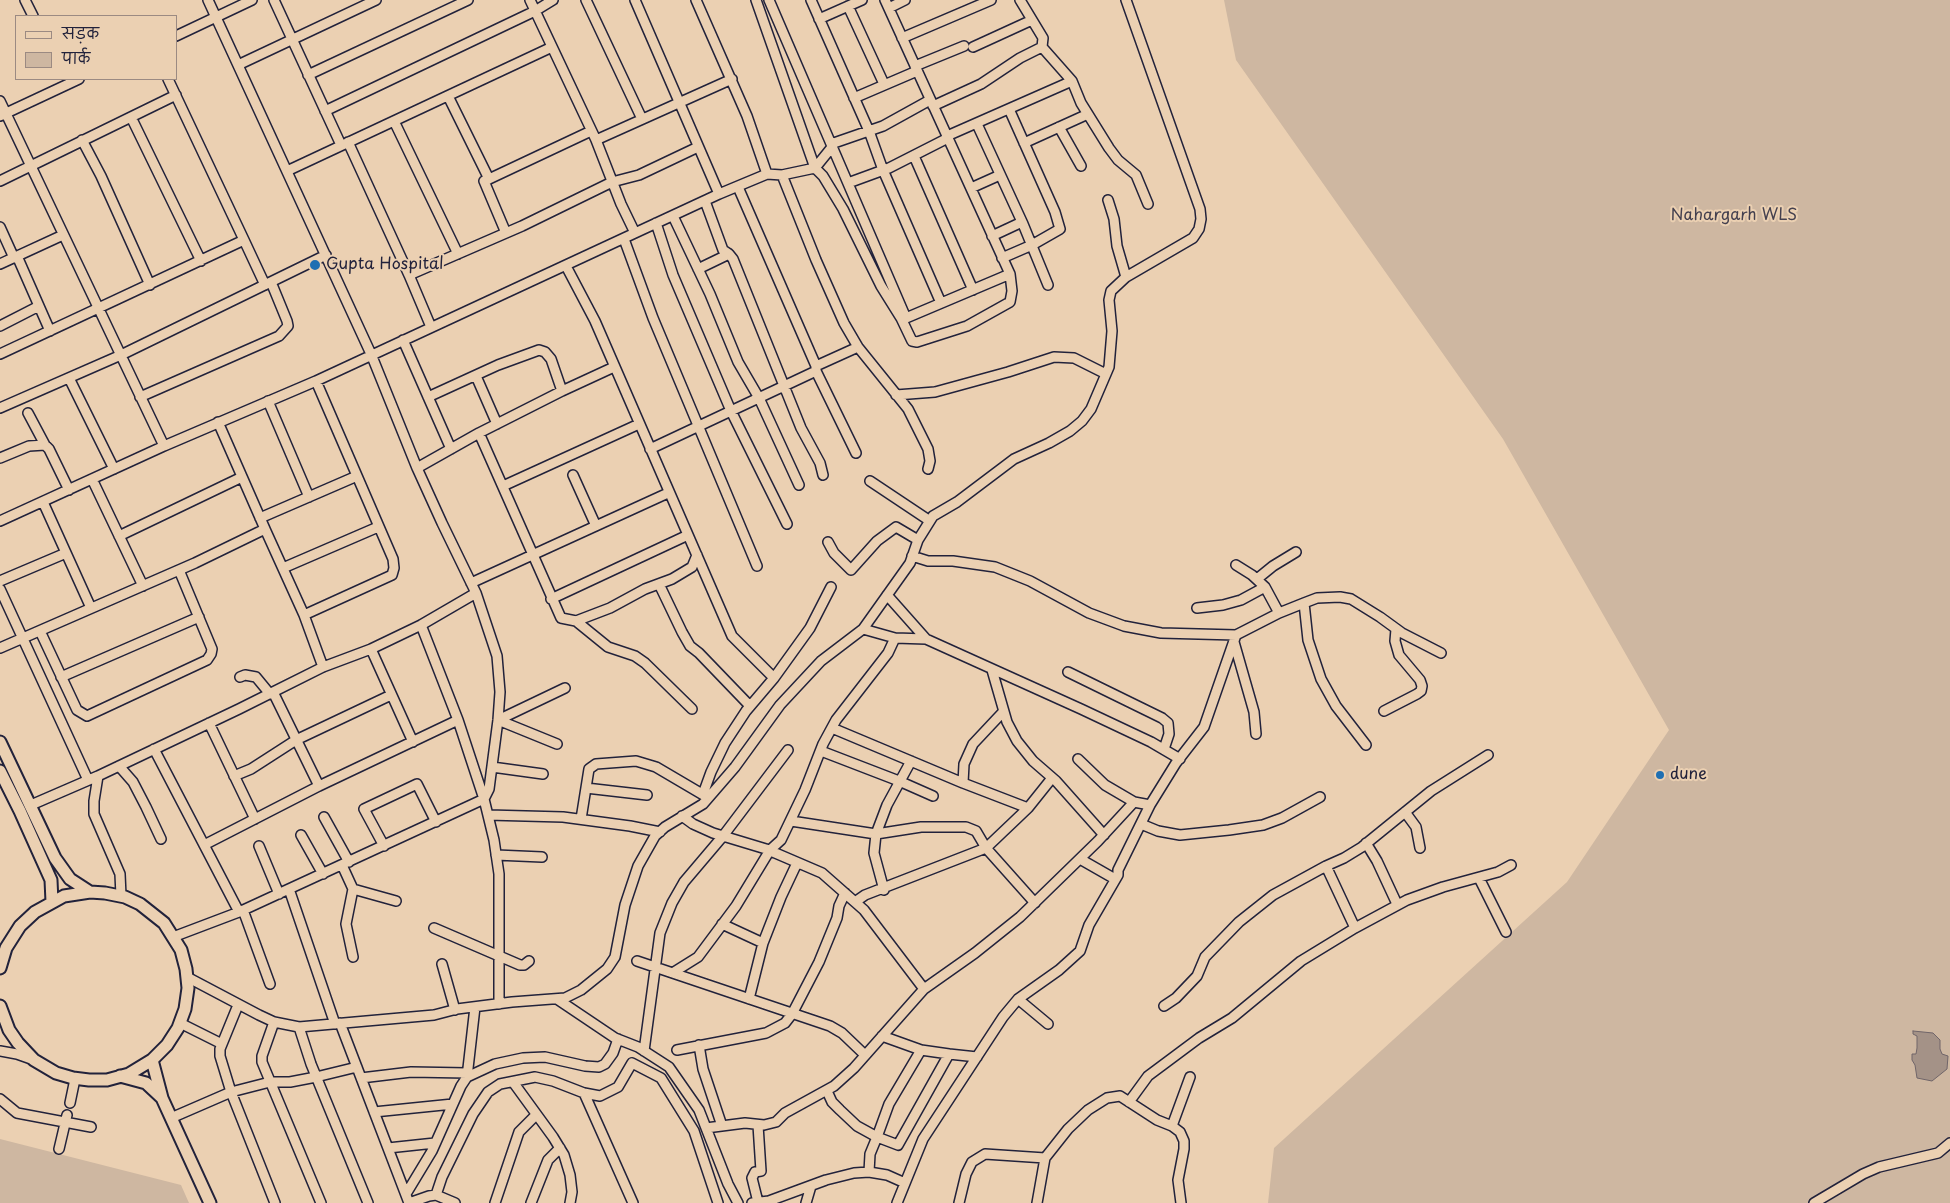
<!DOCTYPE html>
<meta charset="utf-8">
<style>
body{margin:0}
#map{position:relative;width:1950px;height:1203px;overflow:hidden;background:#ebd0b2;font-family:"Playpen Sans","Playpen Sans Deva",sans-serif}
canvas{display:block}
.legend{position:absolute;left:15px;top:15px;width:162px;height:65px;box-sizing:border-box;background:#ebd0b2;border:1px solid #9b8a82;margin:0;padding:6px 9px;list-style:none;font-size:15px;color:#22223b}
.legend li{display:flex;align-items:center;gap:10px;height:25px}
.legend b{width:25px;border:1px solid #9b8a82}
</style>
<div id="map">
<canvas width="1950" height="1203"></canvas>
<ul class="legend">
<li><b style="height:6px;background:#ebd0b2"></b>सड़क</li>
<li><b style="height:14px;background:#ceb7a1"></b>पार्क</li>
</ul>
</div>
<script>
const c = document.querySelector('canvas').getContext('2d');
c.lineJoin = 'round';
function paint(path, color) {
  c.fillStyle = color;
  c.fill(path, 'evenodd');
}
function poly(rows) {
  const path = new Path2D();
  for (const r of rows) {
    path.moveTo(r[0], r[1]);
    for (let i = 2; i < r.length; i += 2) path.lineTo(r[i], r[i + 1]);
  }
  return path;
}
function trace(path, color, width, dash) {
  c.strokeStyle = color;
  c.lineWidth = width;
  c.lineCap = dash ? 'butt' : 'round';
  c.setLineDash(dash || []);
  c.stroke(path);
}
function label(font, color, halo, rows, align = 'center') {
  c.font = font + ' "Playpen Sans",sans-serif';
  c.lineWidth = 4;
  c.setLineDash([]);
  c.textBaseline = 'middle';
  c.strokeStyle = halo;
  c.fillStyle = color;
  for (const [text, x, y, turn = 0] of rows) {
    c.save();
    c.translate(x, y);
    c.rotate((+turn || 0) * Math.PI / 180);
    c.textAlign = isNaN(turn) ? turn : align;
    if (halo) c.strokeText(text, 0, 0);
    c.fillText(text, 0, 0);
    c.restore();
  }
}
paint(poly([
 [1224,0,1950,0,1950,1203,1268,1203,1274,1148,1567,882,1669,730,1503,439,1236,60],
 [0,1139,181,1185,189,1203,0,1203]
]), '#ceb7a1');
const water = poly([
 [1913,1031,1933,1033,1940,1040,1940,1049,1942,1054,1948,1056,1947,1069,1932,1081,1917,1078,1915,1065,1912,1060,1912,1054,1916,1054,1917,1048,1917,1036,1913,1034,1913,1031]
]);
paint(water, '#a49287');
trace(water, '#706569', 1);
const minor = poly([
 [25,0,33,16],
 [274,0,341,145],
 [530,0,596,140,732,79],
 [586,0,642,119],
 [635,0,719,194],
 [696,0,747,116,767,174],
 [756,0,815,168],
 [769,0,906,318],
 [811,0,869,131,883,170,941,303],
 [1126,0,1200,209,1201,219,1199,229,1193,238,1126,277],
 [848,6,884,84],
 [889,8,905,0],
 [819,19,862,0],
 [176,36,252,0],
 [902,38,991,0],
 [973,47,1032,20],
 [1042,47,1072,81],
 [238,65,376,0],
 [915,66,964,46],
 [308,75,468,0],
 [168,79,244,240],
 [448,96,489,179,591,131],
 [854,98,917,71],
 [0,101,164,446],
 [933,106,981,84,1020,58,1042,47,1043,38,1020,0],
 [325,111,535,11,553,0],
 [0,116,79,79],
 [131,117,201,261],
 [394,121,458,254],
 [977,124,1023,224,1048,285],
 [1059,127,1081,166],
 [947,136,1072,81,1081,103,1109,148,1118,160,1136,175,1148,204],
 [82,140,101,176,150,285],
 [596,140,621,204,635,233],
 [348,142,409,275,431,327],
 [1024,143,1088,114],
 [831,144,883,126,930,100],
 [914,156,973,290],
 [815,168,832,147],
 [287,171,552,47],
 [782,175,816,260,844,323,858,347,908,409,928,449,930,461,928,469],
 [489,179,484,181,506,233],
 [0,181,176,95],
 [848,183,889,168,948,138],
 [971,188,1000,175],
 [705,201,723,250,729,254],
 [673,216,710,294,738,362,759,398,799,485],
 [656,223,673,275,731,411,787,524],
 [0,227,14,258],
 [992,236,1022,222],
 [624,239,653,318,757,566],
 [17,256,50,331],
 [1002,258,1032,245,1060,229,1055,212,1009,109],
 [0,264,63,235],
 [566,266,595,321,732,636,774,678],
 [698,269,729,254,733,259,801,428,820,463,823,475],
 [409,275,522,226,612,182,639,175,698,147],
 [901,318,912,341,917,342,967,326,1010,302,1012,291,1010,274],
 [0,326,39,306],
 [403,340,451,449],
 [0,354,244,240,265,285],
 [816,366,858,347],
 [816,371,856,453],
 [476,376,497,424],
 [69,378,114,469],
 [896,395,935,392,1008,372,1054,357,1074,358,1106,374],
 [140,397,279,336,288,326,287,321,271,282],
 [428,397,498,365,539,350,545,352,551,359,562,391],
 [268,401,309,497],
 [0,408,121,355,326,255],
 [28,413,45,445],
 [218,422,265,529],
 [479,433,561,618,576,621,610,608,645,589,672,579,692,567,697,555],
 [650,449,816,371,816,366,738,187],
 [0,458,29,446,45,445,49,449,69,490],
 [417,468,479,433,562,391,614,367],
 [573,475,596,526],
 [92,479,143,586],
 [870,481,930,521],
 [503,486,639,424],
 [43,502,91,608],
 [260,518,357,476],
 [0,521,164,446,316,381,719,194,767,174,782,175,815,168,823,176,843,209,881,286,901,318,906,318,1010,274,885,0],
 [119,536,242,477],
 [828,542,834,553,851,570,877,541,896,527,918,540],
 [912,556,928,561,953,561,995,567,1030,581,1089,613,1124,626,1161,633,1236,635,1279,613,1304,603,1317,598,1340,597,1351,599,1380,617,1402,633,1441,653],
 [1236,565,1252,575,1265,587,1279,613],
 [283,568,378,527],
 [1257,579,1273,566,1296,552],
 [0,581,66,553],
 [471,583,668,493],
 [659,584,682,632,690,646,699,653,750,706],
 [0,589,88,780],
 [551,599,688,535],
 [1304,603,1308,640,1321,679,1336,706,1366,745],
 [1197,608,1223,605,1241,600,1265,587],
 [304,615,392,575,394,568,393,559,316,381],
 [576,621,608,647,635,656,645,663,692,709],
 [421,625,458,720,484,799,494,840,499,874,499,1004],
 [863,629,895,638,926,639,887,595],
 [40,631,77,710,87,716,207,660,211,654,212,649,179,570],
 [926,639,1081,709,1151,742,1180,759],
 [1234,642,1254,712,1256,734],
 [0,648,195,563,265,529,304,615,323,667],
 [371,649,413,742],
 [992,670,1007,722,1017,741,1033,761,1056,781,1104,835],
 [1068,672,1162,718,1168,723,1169,734,1164,749],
 [61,677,199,617],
 [240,677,245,675,256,677,270,694],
 [273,692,319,786],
 [1384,711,1417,694,1421,691,1422,686,1420,680,1399,655,1395,641,1396,629],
 [209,723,255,819],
 [832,728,963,783,1028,808,1052,778],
 [557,744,498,720,565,688],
 [154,749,239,912],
 [821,751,899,781,933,796],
 [1078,759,1105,785,1134,802],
 [119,766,133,782,146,807,161,839],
 [492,767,543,774],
 [98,776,94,801,94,814,120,874,121,896],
 [234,776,251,769,296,740,391,695],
 [963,783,964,764,973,744,1003,712],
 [586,788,647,795],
 [703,794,711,772,725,743,746,711,774,678,810,628,831,587],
 [31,805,98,776,239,709,323,667,371,649,421,625,476,593],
 [1405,812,1416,827,1420,848],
 [488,815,563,817,630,826,660,832],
 [682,816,693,824,713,833,766,849,822,873,864,910,924,989],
 [324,817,349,862],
 [581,819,589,769,596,764,636,761,656,767,707,797],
 [791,821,876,834,887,805,911,761],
 [1141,824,1158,831,1180,835,1229,830,1263,825,1282,818,1320,797],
 [301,835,323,874],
 [1366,843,1377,861,1397,904],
 [204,845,319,786,458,720],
 [259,846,279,894],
 [384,846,364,809,417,784,436,822],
 [496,855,542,857],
 [1080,859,1115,879],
 [342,865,353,889,346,924,353,957],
 [1326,866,1355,928],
 [1479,878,1506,932],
 [289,889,335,1024],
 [353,889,396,901],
 [884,890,874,853,876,834,921,827,966,827,976,831,986,848,1035,903],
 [855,902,865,895,986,848,1028,808],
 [243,910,270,984],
 [722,924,763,943,749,999],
 [434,928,520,965,524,965,529,961],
 [173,937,239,912,484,799,489,789,498,720,500,692,497,656,476,593,442,523,417,468,371,354,208,0],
 [763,943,781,897,797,863],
 [637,961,830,1026,842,1033,865,1055],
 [442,964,455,1010],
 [674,972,698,957,736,906,770,850,781,840,805,790,823,744,836,720,888,653,895,638],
 [187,977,259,1015,274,1022,299,1027,434,1015,457,1009,512,1002,565,998,581,990,607,969,615,957,625,905,638,866,655,836,665,827,703,804,735,767,780,705,821,661,863,629,910,563,918,540,933,516,957,502,1014,459,1049,443,1070,431,1082,421,1091,409,1109,367,1112,331,1109,300,1111,291,1126,277,1117,246,1114,219,1108,200],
 [557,999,615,1038,638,1047,669,1067,699,1110,728,1184,738,1203],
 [1018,999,1048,1024],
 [238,1005,220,1049,220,1056,231,1092,275,1203],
 [1164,1006,1176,998,1197,976,1205,957,1239,922,1273,895,1326,866,1344,858,1362,847,1431,791,1488,755],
 [274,1022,262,1056,262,1062,321,1203],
 [180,1023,222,1044],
 [340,1023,409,1203],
 [299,1027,311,1064,368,1203],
 [882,1036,921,1050],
 [699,1045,703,1069,722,1126],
 [677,1050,766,1033,785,1023,792,1014,819,962,837,918,839,906,845,893],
 [921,1050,949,1054,898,1145,877,1137,889,1104,921,1050],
 [0,1051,17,1054,34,1060],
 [644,1051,660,933,672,903,684,882,723,836,788,750],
 [949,1054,977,1057],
 [467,1077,475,1007],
 [361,1078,411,1072,467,1073],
 [513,1082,553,1137,564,1155,570,1175,572,1192,570,1203],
 [584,1093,633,1203],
 [0,1099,17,1113,91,1127],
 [1129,1102,1148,1076,1199,1038,1232,1018,1301,961,1355,928,1407,900,1443,887,1498,872,1511,865],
 [70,1103,75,1079],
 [374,1112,453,1104],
 [171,1118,231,1092,270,1082,290,1082,316,1077,357,1067],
 [1172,1126,1190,1077],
 [706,1128,745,1123,764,1125,776,1122,785,1113,834,1086,854,1068,924,989,975,953,1020,917,1098,841,1134,802,1150,805,1176,763,1204,727,1236,635],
 [388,1148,435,1143],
 [59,1149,67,1115],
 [1045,1158,1068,1129,1088,1110,1107,1098,1120,1096,1157,1120,1172,1126,1180,1132,1184,1141,1184,1149,1178,1180,1181,1203],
 [869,1172,887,1175,905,1183],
 [406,1194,432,1151,461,1086,467,1077,495,1064,523,1058,545,1057,585,1066,599,1067,605,1064,613,1053,618,1039],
 [436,1195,442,1177,473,1114,488,1092,500,1084,535,1077,553,1081,584,1093,600,1096,618,1087,632,1063,661,1078,694,1131,718,1203],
 [758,1202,752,1178,755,1172,761,1171,758,1125],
 [409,1203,429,1196,436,1195,455,1203],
 [495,1203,519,1132,536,1115],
 [531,1203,548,1160,560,1148],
 [752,1203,769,1201,826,1180,854,1173,869,1172,870,1154,877,1137,857,1126,840,1110,832,1102,827,1091],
 [806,1203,811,1186],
 [897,1203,923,1139,1003,1017,1018,999,1059,970,1080,951,1089,925,1118,875,1118,870,1150,805],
 [959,1203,966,1174,972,1162,985,1154,1045,1158,1037,1203],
 [1814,1203,1863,1174,1879,1167,1938,1153,1950,1143]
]);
const major = poly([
 [0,742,55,858,70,879,90,892],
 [0,771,20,811,51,880,52,902],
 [0,968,6,948,20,926,35,912,64,896,90,892,105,893,125,897,140,904,164,923,181,950,186,969,188,988,185,1009,178,1028,167,1045,152,1060,129,1074,107,1080,89,1080,73,1078,56,1073,34,1060,18,1043,9,1030,0,1006],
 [152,1060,162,1098,210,1203],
 [120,1076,146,1083,161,1097]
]);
trace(minor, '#22223b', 12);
trace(major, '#22223b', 15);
trace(minor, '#ebd0b2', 9);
trace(major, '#ebd0b2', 11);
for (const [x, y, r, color] of [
 [315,265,6,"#1f6fb2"],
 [1660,775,5,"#1f6fb2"]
]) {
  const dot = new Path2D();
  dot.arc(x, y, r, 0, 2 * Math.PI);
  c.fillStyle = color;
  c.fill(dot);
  trace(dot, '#ebd0b2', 2);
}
label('16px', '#44404f', '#ebd0b2', [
 ["Nahargarh WLS",1734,216]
]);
label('16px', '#22223b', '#ebd0b2', [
 ["Gupta Hospital",326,265],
 ["dune",1670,775]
], 'left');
</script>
